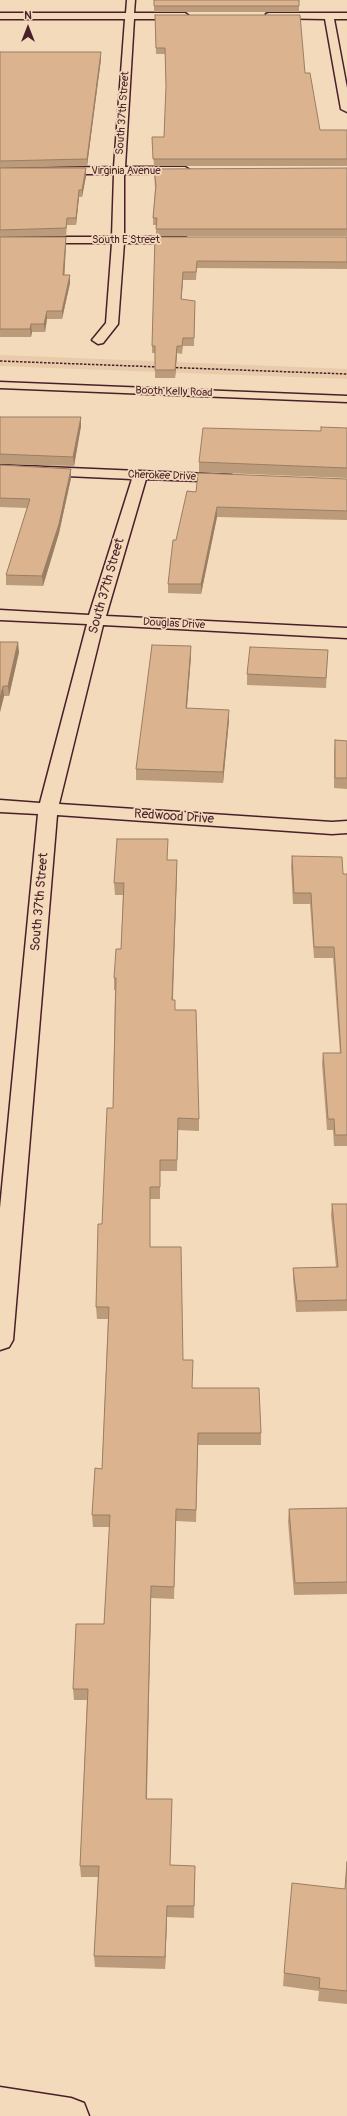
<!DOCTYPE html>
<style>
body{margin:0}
#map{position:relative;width:347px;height:2116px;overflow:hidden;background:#f2daba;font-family:Pangolin,sans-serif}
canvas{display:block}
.north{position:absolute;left:8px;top:8px;width:40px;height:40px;-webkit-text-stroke:3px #f2daba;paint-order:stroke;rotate:0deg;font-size:11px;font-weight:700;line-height:16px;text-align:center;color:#4a1f2b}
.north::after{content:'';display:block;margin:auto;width:14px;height:18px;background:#4a1f2b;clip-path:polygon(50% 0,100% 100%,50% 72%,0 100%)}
</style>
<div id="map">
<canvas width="347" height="2116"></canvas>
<div class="north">N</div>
</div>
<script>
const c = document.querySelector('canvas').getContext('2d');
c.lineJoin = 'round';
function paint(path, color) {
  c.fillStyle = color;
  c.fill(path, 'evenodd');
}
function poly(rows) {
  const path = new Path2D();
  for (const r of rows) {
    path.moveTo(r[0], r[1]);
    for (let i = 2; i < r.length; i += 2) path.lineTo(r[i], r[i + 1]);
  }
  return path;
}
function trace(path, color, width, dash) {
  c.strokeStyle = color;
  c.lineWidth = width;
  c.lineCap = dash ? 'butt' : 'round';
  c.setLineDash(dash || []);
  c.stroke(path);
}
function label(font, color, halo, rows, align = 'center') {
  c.font = font + ' Pangolin,sans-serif';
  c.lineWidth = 3.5;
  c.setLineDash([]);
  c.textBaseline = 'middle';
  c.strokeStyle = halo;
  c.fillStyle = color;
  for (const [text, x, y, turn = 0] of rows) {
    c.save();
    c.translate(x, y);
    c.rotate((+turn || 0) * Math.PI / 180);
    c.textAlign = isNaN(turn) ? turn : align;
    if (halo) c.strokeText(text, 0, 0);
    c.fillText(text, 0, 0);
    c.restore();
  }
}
paint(poly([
 [0,355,347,369,347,379,0,366]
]), '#e8cbaa');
const lane = poly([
 [0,382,347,396,347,402,0,388,0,382]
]);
const street = poly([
 [127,0,135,0,134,13,185,13,189,16,185,19,134,19,125,167,185,167,190,170,185,173,124,174,124,237,185,237,191,240,185,243,124,243,118,324,103,343,98,344,92,340,106,323,112,243,0,243,0,237,112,237,114,174,0,174,0,168,114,167,125,19,0,19,0,13,126,13,127,0],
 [269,13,347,13,347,19,334,19,347,88,347,112,341,109,325,19,266,18,266,14,269,13],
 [0,465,232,475,234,478,232,481,227,482,146,479,106,616,347,628,347,638,103,625,59,804,332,822,347,821,347,833,332,834,57,815,13,1340,9,1347,0,1350,0,1208,38,814,0,812,0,800,40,803,87,624,0,620,0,610,89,615,132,479,0,473,0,465]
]);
const secondary = poly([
 [0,2087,71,2098,84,2103,89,2116,0,2116,0,2087]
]);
trace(lane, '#4a1f2b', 3);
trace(street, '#4a1f2b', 3);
trace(secondary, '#4a1f2b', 3);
paint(lane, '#f2daba');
paint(street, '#f2daba');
paint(secondary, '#f2daba');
trace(poly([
 [0,361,347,374]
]), '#4a1f2b', 1.5, [2.5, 1.5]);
paint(poly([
 [154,0,299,6,299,12,154,12],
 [155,15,305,73,320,130,347,130,347,166,154,166,152,137,164,137,166,88,165,54,156,54],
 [0,52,101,52,101,59,87,166,0,168],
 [0,168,86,176,82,197,79,197,76,225,67,225,66,236,0,237],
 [347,168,347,236,156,236,156,225,153,225,153,218,155,189,154,169],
 [0,237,66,237,66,244,64,275,70,275,70,283,62,319,47,319,45,332,32,332,31,337,0,337],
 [155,237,347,237,347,269,197,268,196,280,183,280,181,299,195,308,194,346,183,346,182,354,177,353,175,378,155,378,155,353,152,353,152,346],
 [0,417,81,417,81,426,74,466,0,464],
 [347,428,347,478,199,472,199,462,321,431],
 [0,465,71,469,71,478,59,533,43,586,6,585,6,575,27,508,0,507],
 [347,479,347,520,217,517,201,594,168,593,168,584,176,540,196,492],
 [0,642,19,652,9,696,4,696,0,712],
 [328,650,326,688,247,685,247,674],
 [191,656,187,708,229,720,223,783,136,780,136,769],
 [335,740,347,741,347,789,334,788,334,751],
 [292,856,343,874,347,874,347,1146,334,1146,333,1130,327,1130,322,1064,323,1053,340,1053,333,958,314,958,310,904,293,904,291,867],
 [167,860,177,860,173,1000,199,1119,199,1131,178,1130,177,1171,160,1171,160,1199,150,1199,150,1247,183,1360,192,1388,261,1433,261,1445,198,1445,196,1522,176,1521,174,1599,151,1598,147,1799,172,1799,170,1865,195,1866,194,1918,167,1917,165,1969,95,1967,94,1956,98,1877,81,1877,80,1866,87,1700,74,1700,73,1689,104,1624,110,1527,93,1527,92,1515,102,1469,108,1319,97,1319,96,1307,102,1224,113,1108,115,990,114,990,114,978,121,949,123,895,115,895,114,883],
 [332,1204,347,1204,347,1311,296,1312,293,1279,293,1268,336,1267,331,1215],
 [347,1508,347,1594,294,1595,288,1521,289,1509],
 [347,1860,347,2004,318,2001,319,1991,283,1986,284,1973,345,1889]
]), '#bc9b7b');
paint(poly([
 [101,52,101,59,87,166,87,159],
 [86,168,86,176,82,197,82,190],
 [79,190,79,197,76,225,76,218],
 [66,237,66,244,64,283,63,275],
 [183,272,183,280,181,306,181,299],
 [70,275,70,283,62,319,62,311],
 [47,311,47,319,45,332,44,324],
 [31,324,32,332,31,337,30,329],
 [177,346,177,353,175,378,175,370],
 [81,417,81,426,74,466,73,457],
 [71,469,71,478,59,533,43,586,42,576],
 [217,507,217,517,201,594,201,584],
 [18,642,19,652,9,696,8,686],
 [191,646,191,656,186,718,186,708],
 [3,686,4,696,0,712,0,699],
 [229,710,229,720,223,783,223,772],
 [177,860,177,872,172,1011,172,1000],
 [151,1586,151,1598,146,1810,146,1799],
 [167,1906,167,1917,165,1969,165,1957]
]), '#997e64');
const building = poly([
 [154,0,299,0,299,6,154,6,154,0],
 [155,15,300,15,305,73,310,73,320,130,347,130,347,159,153,159,152,137,164,137,166,86,165,48,156,48,155,15],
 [0,52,101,52,87,159,0,161,0,52],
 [0,168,86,168,82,190,79,190,76,218,67,218,66,228,0,230,0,168],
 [347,168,347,229,156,229,157,218,153,218,156,185,154,169,347,168],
 [0,237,66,237,63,275,70,275,62,311,47,311,44,324,31,324,30,329,0,329,0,237],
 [155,237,347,237,347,262,197,261,196,272,183,272,181,299,195,301,194,338,183,338,182,346,177,346,175,370,155,370,155,346,152,346,155,237],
 [0,417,81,417,73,457,0,454,0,417],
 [321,427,347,428,347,468,199,462,203,428,321,431,321,427],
 [0,465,71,469,59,524,42,576,6,575,30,499,0,498,0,465],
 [198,473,347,479,347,511,217,507,201,584,168,584,173,540,176,540,187,491,196,492,198,473],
 [0,642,18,642,8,686,3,686,0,699,0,642],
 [152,645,191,646,186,708,229,710,223,772,136,769,152,645],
 [250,647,328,650,326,678,247,674,250,647],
 [335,740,347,741,347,778,335,778,335,740],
 [117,839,168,839,167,860,177,860,172,1000,175,1000,175,1010,196,1010,199,1119,178,1118,177,1160,160,1160,160,1187,150,1187,150,1247,181,1247,183,1360,193,1360,192,1388,259,1388,261,1433,198,1433,196,1510,176,1509,174,1587,151,1586,146,1799,172,1799,170,1865,195,1866,194,1906,167,1906,165,1957,94,1956,99,1866,80,1866,88,1689,73,1689,76,1624,104,1624,110,1515,92,1515,95,1468,102,1469,109,1307,96,1307,98,1224,102,1224,107,1108,113,1108,116,978,114,978,116,949,121,949,124,883,114,883,117,839],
 [292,856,342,857,343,874,347,874,347,1135,335,1135,334,1119,328,1119,323,1053,341,1053,334,947,314,947,311,893,294,893,292,856],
 [332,1204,347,1204,347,1300,297,1301,293,1268,338,1267,332,1204],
 [347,1508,347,1582,295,1583,289,1509,347,1508],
 [347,1862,347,1991,319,1988,320,1978,284,1973,292,1883,345,1889,347,1862]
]);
paint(building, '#dbb48f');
trace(building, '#997e64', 1);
label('11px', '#4a1f2b', '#f2daba', [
 ["South 37th Street",123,113,-86],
 ["Virginia Avenue",126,171],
 ["South E Street",126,240],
 ["Booth Kelly Road",174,392,2],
 ["Cherokee Drive",162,476,2],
 ["Douglas Drive",174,624,3]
]);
label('13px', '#4a1f2b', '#f2daba', [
 ["South 37th Street",107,586,-74],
 ["Redwood Drive",174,817,4],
 ["South 37th Street",40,902,-85]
]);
</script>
